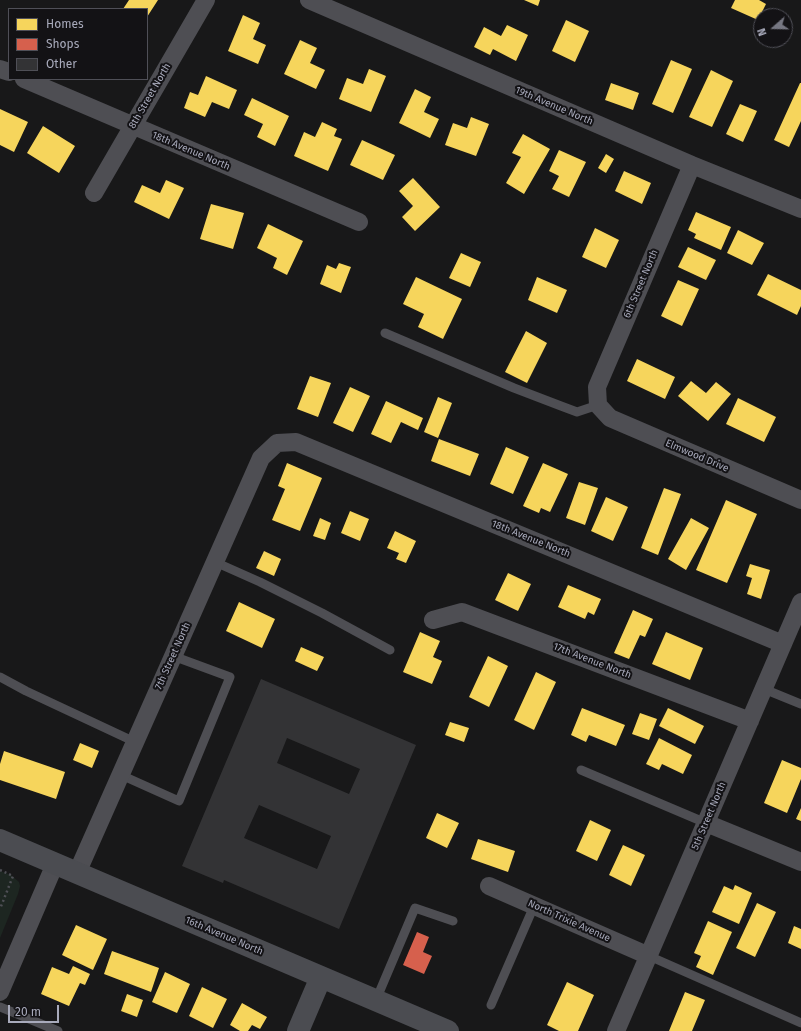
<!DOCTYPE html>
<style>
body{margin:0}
#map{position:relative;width:801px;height:1031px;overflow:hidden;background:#181819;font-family:"Fira Sans",sans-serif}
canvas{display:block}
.legend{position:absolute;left:8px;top:8px;width:140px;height:72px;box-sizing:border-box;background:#131215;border:1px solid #4f4f57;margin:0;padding:5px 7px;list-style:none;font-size:12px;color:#a8aabb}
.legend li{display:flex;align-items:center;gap:8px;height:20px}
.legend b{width:20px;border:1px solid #4f4f57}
.north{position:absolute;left:753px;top:8px;width:40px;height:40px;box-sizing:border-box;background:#131215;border:1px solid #4f4f57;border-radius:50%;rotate:250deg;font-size:11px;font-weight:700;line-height:16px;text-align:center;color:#a8aabb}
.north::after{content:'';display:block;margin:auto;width:14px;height:18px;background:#767782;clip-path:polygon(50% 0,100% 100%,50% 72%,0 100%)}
.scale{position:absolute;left:8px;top:1005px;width:51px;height:18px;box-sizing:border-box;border:2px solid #a8aabb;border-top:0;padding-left:5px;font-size:12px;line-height:14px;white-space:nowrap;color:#a8aabb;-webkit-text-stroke:3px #131215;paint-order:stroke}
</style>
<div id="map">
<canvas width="801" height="1031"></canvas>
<ul class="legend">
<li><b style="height:11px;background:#f6d55c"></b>Homes</li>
<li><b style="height:11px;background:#d6604d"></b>Shops</li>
<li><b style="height:11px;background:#333335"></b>Other</li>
</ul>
<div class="north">N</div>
<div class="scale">20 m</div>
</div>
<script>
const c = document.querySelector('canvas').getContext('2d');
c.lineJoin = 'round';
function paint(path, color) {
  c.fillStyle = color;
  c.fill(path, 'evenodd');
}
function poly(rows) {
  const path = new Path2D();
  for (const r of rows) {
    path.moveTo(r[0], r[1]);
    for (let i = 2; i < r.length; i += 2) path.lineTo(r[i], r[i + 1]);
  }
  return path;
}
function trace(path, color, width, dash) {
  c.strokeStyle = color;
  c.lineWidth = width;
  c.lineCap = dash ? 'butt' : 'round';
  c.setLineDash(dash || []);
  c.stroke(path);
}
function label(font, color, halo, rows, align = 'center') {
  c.font = font + ' "Fira Sans",sans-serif';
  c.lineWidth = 4;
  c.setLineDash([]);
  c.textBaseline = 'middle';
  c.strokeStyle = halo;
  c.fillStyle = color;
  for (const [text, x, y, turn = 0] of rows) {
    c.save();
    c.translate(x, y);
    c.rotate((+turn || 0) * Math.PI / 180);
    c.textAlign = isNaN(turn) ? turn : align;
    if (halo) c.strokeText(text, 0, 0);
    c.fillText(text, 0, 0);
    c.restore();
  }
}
paint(poly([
 [0,871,11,875,19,882,20,886,18,894,0,938]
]), '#1d2621');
paint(poly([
 [129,0,158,0,147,17,147,9,123,9],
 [524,0,540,0,538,6],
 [735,0,759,0,766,4,758,20,731,8],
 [243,15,260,23,253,39,266,45,258,64,228,51],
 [566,20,589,31,575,62,552,51],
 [507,25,528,35,516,61,493,49,490,55,474,47,484,27,501,36],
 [300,40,317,48,310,63,325,70,316,89,284,74],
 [671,60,692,69,673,113,652,104],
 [369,69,386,76,371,112,339,99,347,78,363,84],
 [711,70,733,81,712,127,689,117],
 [206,76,237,90,229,109,212,102,205,117,184,108,190,92,198,95],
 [611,83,639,93,633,110,605,100],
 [800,83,801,83,801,121,789,147,774,140],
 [415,89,431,97,424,112,439,119,430,138,399,123],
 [252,98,289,116,275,146,257,137,263,124,244,115],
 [740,104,757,111,743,142,726,134],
 [0,109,28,122,14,152,0,145],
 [471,117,489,124,476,156,445,145,453,123,467,128],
 [322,122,337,129,334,136,342,139,328,171,294,156,304,132,315,137],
 [43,126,75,146,59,173,27,153],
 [523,134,550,149,524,194,506,183,521,157,512,153],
 [362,140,395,155,383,180,350,165],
 [559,150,586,162,569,197,552,189,559,176,549,171],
 [606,154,614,159,606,173,598,168],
 [624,171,651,183,642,204,615,191],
 [413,178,440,207,415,231,402,217,413,206,399,191],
 [166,180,184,188,169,219,134,202,142,185,160,193],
 [211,204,244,213,233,249,200,239],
 [696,212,731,227,721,250,694,238,696,234,688,230],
 [268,224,303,241,287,275,273,268,277,258,257,248],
 [595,228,619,240,606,268,582,257],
 [738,230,764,243,752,265,727,253],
 [688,247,716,260,706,280,678,267],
 [461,253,481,262,470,287,449,278],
 [339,263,351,267,341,293,320,284,327,265,336,269],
 [768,274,801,290,801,306,797,315,757,295],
 [416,277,462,299,443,339,418,327,424,314,403,304],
 [537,277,567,290,557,313,528,300],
 [678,280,699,289,682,326,661,316],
 [526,331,547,343,527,383,505,372],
 [637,359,675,377,665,399,627,381],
 [310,376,331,383,318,417,297,409],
 [691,381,706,393,716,382,731,394,708,421,678,396],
 [350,387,370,396,353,432,333,423],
 [438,397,452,403,438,438,424,432],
 [738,398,776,417,764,442,726,424],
 [386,401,423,418,418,430,401,422,391,443,371,434],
 [439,439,479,454,470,476,431,461],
 [506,447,529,457,513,494,490,484],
 [287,463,322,478,300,531,272,520,285,489,278,486],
 [543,463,568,474,550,512,541,508,539,513,523,506],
 [579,482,598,488,585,525,566,518],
 [664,488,681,494,658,555,641,548],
 [606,497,628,507,613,541,591,531],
 [726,500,757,514,727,583,696,570],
 [350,511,369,519,360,541,341,533],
 [320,518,331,523,325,540,313,536],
 [691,518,709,528,686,570,668,559],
 [395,531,416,541,406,563,396,559,399,553,387,548],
 [264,551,281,559,274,576,256,568],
 [750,564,770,570,761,599,747,594,752,578,746,576],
 [508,573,531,584,518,611,495,600],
 [568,585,601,599,594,615,588,612,585,619,558,607],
 [239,602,275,619,262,648,226,631],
 [633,610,653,619,645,637,640,635,629,659,614,653],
 [420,632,440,641,433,657,442,661,432,684,403,672],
 [666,632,703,648,690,680,652,664],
 [301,647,324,657,317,671,295,661],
 [488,656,508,666,489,707,469,697],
 [536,672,556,682,534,730,514,720],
 [582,708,625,725,616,746,589,735,586,742,571,735],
 [668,708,704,726,695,744,659,726],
 [640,713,657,719,649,740,632,734],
 [450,722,469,728,464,742,445,735],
 [659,738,692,755,683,774,662,764,659,770,646,764],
 [80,743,99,751,92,768,73,760],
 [4,751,65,772,56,799,0,780,0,764],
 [782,760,801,768,801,779,787,813,764,803],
 [801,808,801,821,796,819],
 [437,813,459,823,447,848,426,838],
 [590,820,611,830,597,861,576,851],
 [478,839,515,851,508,872,471,859],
 [623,845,645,855,631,886,609,875],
 [735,885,752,893,739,924,712,912,724,886,733,890],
 [757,903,776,912,755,957,736,948],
 [708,921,732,932,713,975,696,967,701,956,694,953],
 [76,925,107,939,93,970,62,955],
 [794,926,801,929,801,949,788,943],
 [112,951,159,968,151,992,104,974],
 [73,966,90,974,85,985,80,983,69,1006,41,994,52,967,69,974],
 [165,972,190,984,177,1013,152,1002],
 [567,982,594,995,578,1031,559,1031,547,1025],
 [202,987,227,999,213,1028,189,1016],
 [685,992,705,1000,692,1031,669,1031],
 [127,994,143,1000,137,1017,121,1011],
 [242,1003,267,1017,260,1029,252,1025,248,1031,240,1031,230,1025]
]), '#f6d55c');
paint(poly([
 [417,932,429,937,423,952,432,956,424,974,403,965]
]), '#d6604d');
paint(poly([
 [261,679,416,745,339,929,224,880,223,883,182,866],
 [287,738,360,769,349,794,277,763],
 [259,805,331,836,317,869,244,838]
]), '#333335');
trace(poly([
 [0,870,13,876,0,909]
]), '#4e4f55', 2.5, [2, 3]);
trace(poly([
 [385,333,514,388,561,406,577,412,598,405],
 [215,562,260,582,322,613,390,650],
 [0,677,26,691,135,742],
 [764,689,801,704],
 [581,770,706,823],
 [121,775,179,801,230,677,173,656],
 [649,956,801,1023],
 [376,1000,415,908,453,921],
 [491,1005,534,906],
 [0,1007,58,1031]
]), '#4e4e53', 9);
trace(poly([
 [309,0,692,165,801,209],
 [0,69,9,72],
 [24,79,359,222],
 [692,165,597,387,598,405,610,418,801,500],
 [94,193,206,0],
 [433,620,462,612,750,721],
 [706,823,801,862],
 [77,873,261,458,277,443,296,442,783,644],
 [489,886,649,956],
 [0,992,55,864],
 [616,1031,801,602]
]), '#4e4e53', 18);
trace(poly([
 [0,840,448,1031],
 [298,1031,321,977]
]), '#4b4c51', 22);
label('10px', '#a8aabb', '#131215', [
 ["8th Street North",150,96,-60],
 ["19th Avenue North",554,106,23],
 ["18th Avenue North",191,151,23],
 ["6th Street North",641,284,-67],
 ["Elmwood Drive",697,456,23],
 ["18th Avenue North",531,539,22],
 ["7th Street North",173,656,-66],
 ["17th Avenue North",592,661,21],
 ["5th Street North",709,816,-67],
 ["North Trixie Avenue",569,921,24],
 ["16th Avenue North",224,936,23]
]);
</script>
